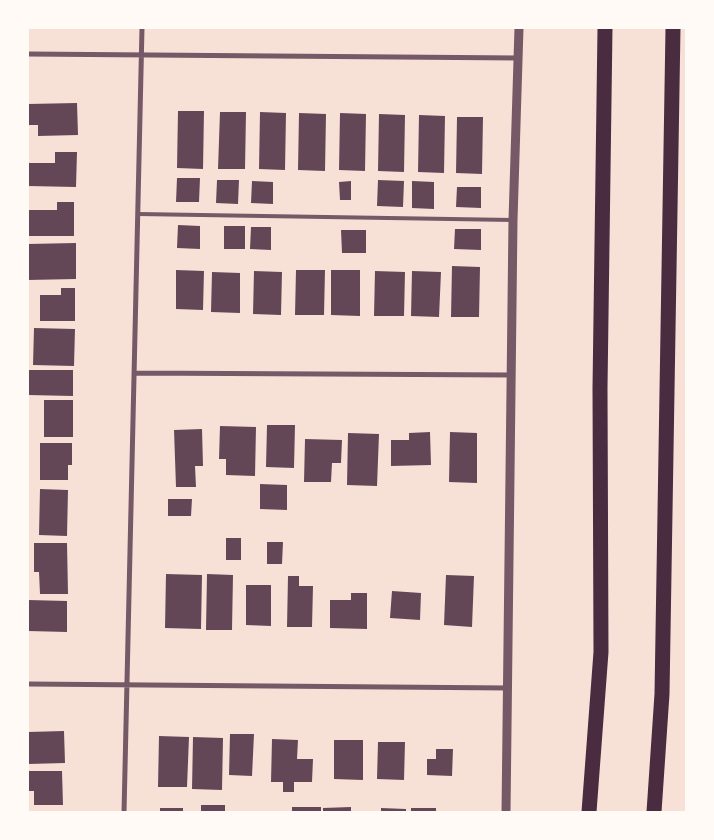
<!DOCTYPE html>
<style>
body{margin:0}
#map{position:relative;width:714px;height:840px;overflow:hidden;background:#f7e1d7;font-family:"Public Sans",sans-serif}
canvas{display:block}
.frame{position:absolute;inset:0;border:29px solid #fffaf5;pointer-events:none}
</style>
<div id="map">
<canvas width="714" height="840"></canvas>
<div class="frame"></div>
</div>
<script>
const c = document.querySelector('canvas').getContext('2d');
c.lineJoin = 'round';
function paint(path, color) {
  c.fillStyle = color;
  c.fill(path, 'evenodd');
}
function poly(rows) {
  const path = new Path2D();
  for (const r of rows) {
    path.moveTo(r[0], r[1]);
    for (let i = 2; i < r.length; i += 2) path.lineTo(r[i], r[i + 1]);
  }
  return path;
}
function trace(path, color, width, dash) {
  c.strokeStyle = color;
  c.lineWidth = width;
  c.lineCap = dash ? 'butt' : 'round';
  c.setLineDash(dash || []);
  c.stroke(path);
}
paint(poly([
 [77,103,78,135,38,136,38,125,28,125,28,104],
 [178,111,204,111,203,169,177,168],
 [220,112,246,112,245,169,218,169],
 [260,112,286,113,285,170,259,169],
 [299,113,326,114,325,171,298,170],
 [340,113,366,114,365,171,339,170],
 [379,114,405,115,404,172,378,171],
 [419,115,445,116,444,173,418,172],
 [457,117,483,117,482,174,456,173],
 [55,152,77,152,76,187,28,186,28,163,55,163],
 [177,178,200,178,199,202,176,202],
 [217,180,239,180,238,204,216,203],
 [378,180,404,181,403,207,377,206],
 [252,181,273,182,273,204,251,203],
 [351,181,351,200,340,200,339,182],
 [412,181,434,182,434,209,412,208],
 [457,187,481,187,481,208,456,207],
 [57,202,74,202,74,236,28,236,28,210,57,210],
 [178,225,200,226,200,249,177,248],
 [224,226,245,226,245,249,224,249],
 [251,227,271,227,271,250,250,249],
 [455,229,481,229,481,250,454,249],
 [341,230,366,230,366,253,342,253],
 [76,243,76,279,28,280,28,244],
 [452,266,480,267,479,317,451,317],
 [176,270,204,271,203,310,176,309],
 [296,270,325,270,324,315,295,315],
 [331,270,360,270,360,316,331,315],
 [254,271,282,272,281,315,253,314],
 [375,271,405,272,404,316,374,316],
 [412,271,441,272,439,317,411,316],
 [212,272,240,273,240,313,211,312],
 [61,288,75,288,75,321,40,321,40,295,61,295],
 [34,328,75,329,74,366,33,365],
 [28,370,73,370,73,396,28,395],
 [44,400,73,400,73,437,44,437],
 [267,425,295,425,294,468,266,467],
 [220,426,256,427,255,476,226,475,226,459,219,459],
 [202,429,203,466,195,466,196,487,176,487,174,430],
 [430,432,431,465,391,466,391,440,409,440,409,433],
 [450,432,477,433,477,483,449,482],
 [348,433,379,434,377,486,347,485],
 [305,439,342,440,341,463,332,463,331,482,304,482],
 [40,443,72,443,72,465,68,465,68,480,40,480],
 [260,484,287,485,287,510,260,509],
 [40,489,68,490,67,536,39,535],
 [168,499,192,499,191,516,168,516],
 [226,538,241,538,241,560,226,560],
 [267,542,283,542,282,564,267,564],
 [34,543,67,543,68,594,40,594,39,572,34,572],
 [166,574,202,575,201,629,165,628],
 [207,574,233,575,232,630,206,630],
 [446,575,474,576,472,627,444,625],
 [288,576,299,576,299,586,313,586,312,627,287,627],
 [246,585,271,585,271,626,246,625],
 [392,591,421,593,420,620,390,618],
 [351,593,367,593,367,629,330,628,330,600,351,600],
 [28,600,67,601,67,632,28,631],
 [64,731,65,763,28,764,28,732],
 [230,734,254,734,252,776,229,775],
 [159,736,189,737,187,787,158,787],
 [193,737,223,738,222,790,192,789],
 [272,739,298,740,297,759,313,759,312,782,294,782,294,792,283,792,283,782,271,782],
 [334,740,363,740,363,780,334,779],
 [378,742,405,742,404,780,377,779],
 [436,749,453,749,452,776,427,775,427,759,436,759],
 [28,771,62,771,63,805,34,805,34,791,28,791],
 [201,805,225,805,225,812,201,812],
 [292,807,321,807,321,812,292,812],
 [351,807,351,812,323,812,323,808],
 [160,808,183,808,183,812,160,812],
 [381,808,406,809,406,812,381,812],
 [411,808,436,808,436,812,411,812]
]), '#644757');
trace(poly([
 [138,214,513,220]
]), '#755966', 4);
trace(poly([
 [28,54,518,58],
 [134,373,510,375],
 [28,684,508,688],
 [124,812,142,28]
]), '#755966', 5);
trace(poly([
 [506,812,513,220,519,28]
]), '#755966', 9);
trace(poly([
 [589,812,601,652,600,388,605,28],
 [654,812,662,694,673,28]
]), '#4a2c40', 15);
</script>
